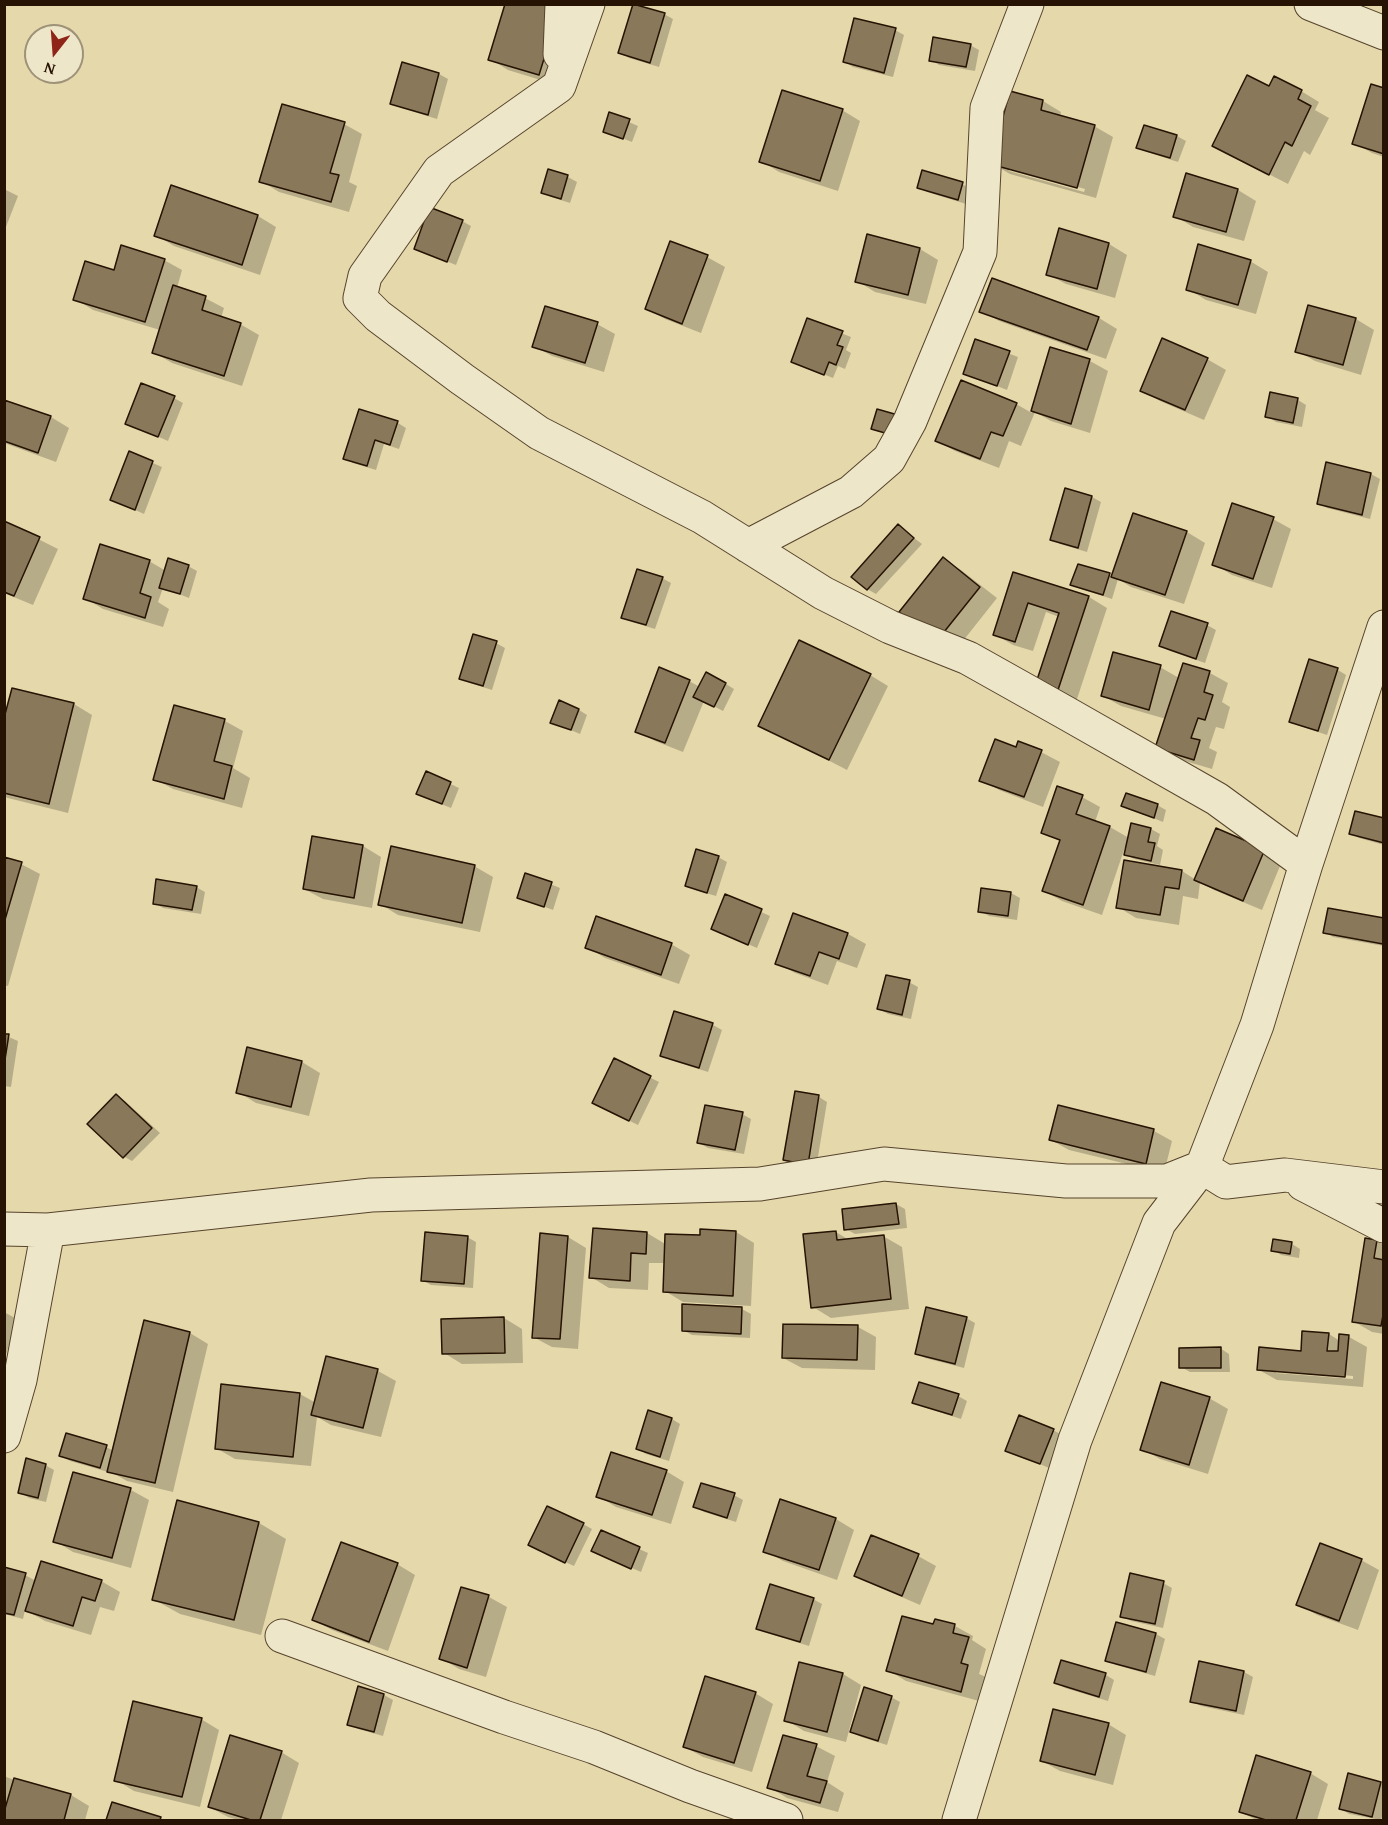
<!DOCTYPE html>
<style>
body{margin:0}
#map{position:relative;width:1388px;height:1825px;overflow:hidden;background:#e5d8ab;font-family:"Gentium Book Plus",serif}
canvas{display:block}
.frame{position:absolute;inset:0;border:6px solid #261303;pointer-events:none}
.north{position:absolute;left:24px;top:24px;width:60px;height:60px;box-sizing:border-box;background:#eee6c8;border:2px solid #9e9279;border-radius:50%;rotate:197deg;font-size:16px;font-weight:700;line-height:24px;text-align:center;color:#261303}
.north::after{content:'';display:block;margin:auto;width:21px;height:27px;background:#8f2418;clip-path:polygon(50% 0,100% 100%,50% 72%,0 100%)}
</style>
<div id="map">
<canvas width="1388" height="1825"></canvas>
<div class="frame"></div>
<div class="north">N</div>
</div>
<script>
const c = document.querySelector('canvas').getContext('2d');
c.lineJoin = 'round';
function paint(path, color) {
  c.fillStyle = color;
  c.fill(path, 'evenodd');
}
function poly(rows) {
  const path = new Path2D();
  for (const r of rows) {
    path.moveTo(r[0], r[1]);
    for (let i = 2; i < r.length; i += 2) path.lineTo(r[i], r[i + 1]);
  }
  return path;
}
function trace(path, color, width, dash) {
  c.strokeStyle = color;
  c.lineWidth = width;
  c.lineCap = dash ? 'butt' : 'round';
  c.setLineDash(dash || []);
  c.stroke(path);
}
paint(poly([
 [664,14,673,19,659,67,629,58,620,53],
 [576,22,557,85,508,70,490,59],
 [895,30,904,35,893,77,853,67,845,62],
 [970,45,979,50,975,71,939,65,931,60],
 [404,64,439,74,448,79,437,119,401,108,392,103],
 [1270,88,1301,91,1319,102,1315,110,1329,118,1310,155,1304,151,1288,184,1214,146],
 [1384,90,1384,157,1372,153,1354,143],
 [1043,101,1061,112,1060,117,1094,126,1113,137,1096,198,1010,174,991,163],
 [1009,168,1085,189,1084,192,1009,171],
 [842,110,860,121,838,191,779,172,761,161],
 [610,114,638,126,632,142,604,131],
 [344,124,362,134,349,182,357,186,349,212,279,192,261,181],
 [1145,127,1177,136,1186,141,1178,162,1147,152,1138,147],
 [549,171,568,177,577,182,570,203,551,197,543,192],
 [962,184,971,189,966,204,927,192,919,187],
 [172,187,258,216,276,227,260,275,174,246,156,235],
 [4,189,18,196,4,232],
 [1238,190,1256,201,1244,241,1193,227,1175,216],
 [462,221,471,226,456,265,415,249],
 [1060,230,1109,244,1127,255,1115,298,1066,284,1047,274],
 [920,249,938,260,926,304,875,292,857,281],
 [707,257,725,267,701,333,665,319,647,309],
 [164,260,182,270,177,288,205,298,224,308,221,318,240,324,259,335,242,386,172,363,153,352,160,330,93,310,75,299],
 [1250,261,1268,272,1256,314,1206,300,1188,289],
 [993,280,1099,318,1117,329,1106,359,999,321,981,311],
 [1309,306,1356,319,1374,330,1361,375,1315,361,1297,351],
 [808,320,851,337,846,350,851,353,845,369,838,366,833,378,793,362],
 [597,324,615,334,604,372,552,356,534,346],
 [976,341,1018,357,1007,390,964,373],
 [1051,349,1090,361,1108,371,1090,433,1051,421,1035,412,1021,446,1009,441,999,468,955,451,937,441,1016,404,1032,413],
 [1207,359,1226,370,1204,420,1160,401,1142,391],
 [1272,394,1298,400,1306,405,1302,427,1276,422,1267,416],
 [174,398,183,403,168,441,127,423],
 [4,401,51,417,69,428,56,462,4,443],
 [360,411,398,423,406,428,399,449,384,444,376,470,353,463,345,458],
 [130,453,162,467,144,514,111,499],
 [1328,464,1371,474,1380,479,1370,519,1327,508,1318,503],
 [1066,490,1092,497,1101,502,1087,552,1060,544,1052,539],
 [1273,519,1291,529,1272,588,1232,575,1214,564],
 [4,522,58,549,33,605,4,593],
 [898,526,922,544,876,594,867,589],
 [1187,532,1205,543,1184,604,1131,587,1118,579,1112,599,1081,589,1072,584,1109,575,1113,577],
 [943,559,961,570,997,598,955,651,937,640],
 [149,561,166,571,188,566,197,571,189,598,163,588,158,602,169,609,163,627,103,609,85,598],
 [1014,574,1089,597,1107,608,1075,705,1054,699,1059,617,1046,612,1033,651,1013,645,994,634],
 [662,578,671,583,655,629,632,622,623,617],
 [1207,625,1216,630,1205,663,1170,651,1161,646],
 [496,643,505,648,492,690,470,683,461,678],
 [1310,661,1338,670,1346,675,1327,735,1300,726,1291,721],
 [1184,665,1210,673,1228,683,1222,702,1230,707,1224,729,1216,727,1209,748,1217,752,1212,769,1175,758,1157,747,1166,719,1121,706,1103,696,1160,667,1179,678],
 [870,675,888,686,847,770,760,725],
 [689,681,700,687,726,684,734,689,723,711,704,701,683,752,655,741,637,731],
 [13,689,74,704,92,715,68,813,4,797,4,725],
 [175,707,225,721,243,731,233,768,250,778,242,808,173,789,155,779],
 [579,710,587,715,580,734,552,722],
 [1019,743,1041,752,1060,762,1043,807,999,790,981,780,1016,749],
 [427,773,459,788,451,808,426,798],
 [1082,797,1100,807,1095,822,1110,827,1129,838,1132,825,1151,829,1160,834,1157,846,1163,850,1160,865,1134,859,1125,854,1127,847,1125,847,1102,915,1062,901,1044,891,1061,842,1043,832],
 [1157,805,1166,810,1163,822,1123,806],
 [1384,820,1384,845,1359,838,1350,833],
 [1217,830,1282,861,1262,910,1214,890,1200,882,1198,899,1183,896,1179,925,1136,918,1118,907,1125,862,1182,871,1196,880],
 [363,846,381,857,372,908,323,899,304,889],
 [718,857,727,862,716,896,695,890,687,885],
 [4,859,21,864,40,874,8,986,4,985],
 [474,866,493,877,480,932,398,915,380,904],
 [526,874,560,888,553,910,519,897],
 [196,887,205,892,201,914,163,908,154,903],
 [983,890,1011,893,1020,898,1017,920,989,916,980,911],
 [726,896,770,916,757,948,713,929],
 [1384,919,1384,946,1333,937,1325,932],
 [848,934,866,944,857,968,837,961,828,985,795,973,777,963],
 [671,944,690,955,679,984,605,958,587,947],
 [909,982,918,987,911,1019,888,1014,879,1009],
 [675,1013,713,1025,722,1030,708,1072,670,1060,661,1055],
 [4,1035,18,1041,11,1087,4,1086],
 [615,1060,659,1082,638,1125,602,1107],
 [302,1062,320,1073,309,1116,256,1103,238,1092],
 [116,1096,125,1101,160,1133,132,1161,123,1156],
 [819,1097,827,1102,816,1169,793,1165,785,1160],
 [1059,1107,1154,1131,1172,1141,1164,1173,1069,1150,1051,1140],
 [742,1114,751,1119,744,1154,708,1148,699,1143],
 [896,1204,905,1209,907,1228,855,1234,846,1229],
 [594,1230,647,1233,667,1245,701,1237,736,1232,754,1243,751,1306,683,1302,665,1291,666,1263,649,1263,648,1290,609,1288,591,1277],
 [836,1232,849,1240,883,1236,902,1247,909,1309,831,1318,813,1307],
 [467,1237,476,1242,473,1288,431,1285,422,1280],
 [568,1237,586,1248,578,1349,552,1347,533,1337],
 [1376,1241,1384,1245,1384,1334,1372,1332,1353,1321],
 [1292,1244,1300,1249,1299,1258,1281,1255,1273,1250],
 [684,1306,742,1309,751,1314,750,1338,692,1335,683,1330],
 [4,1312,17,1319,4,1361],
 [504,1318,522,1329,523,1363,462,1364,444,1353],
 [966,1318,975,1323,964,1368,925,1358,916,1353],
 [145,1322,190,1333,208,1344,173,1492,127,1481,109,1471,108,1472,70,1461,61,1456,106,1447,114,1451],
 [858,1327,876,1337,875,1370,802,1368,783,1358],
 [1329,1334,1340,1341,1349,1337,1367,1347,1363,1387,1277,1380,1259,1370,1302,1352],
 [1276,1370,1353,1376,1353,1379,1276,1373],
 [1220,1348,1229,1354,1230,1372,1190,1372,1181,1367],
 [378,1371,396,1381,381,1437,331,1425,317,1417,311,1466,235,1459,216,1448,300,1394,316,1403],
 [958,1396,967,1401,961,1419,923,1407,914,1402],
 [1209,1398,1228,1409,1208,1474,1160,1459,1142,1449],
 [649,1412,672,1419,680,1424,669,1461,646,1454,638,1449],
 [1053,1430,1062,1435,1049,1468,1007,1450],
 [45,1465,54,1470,46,1502,29,1498,20,1492],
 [666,1471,684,1482,671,1524,616,1507,598,1496],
 [74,1474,131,1490,149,1500,131,1568,73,1552,55,1541],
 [734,1495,743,1500,736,1522,704,1512,695,1507],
 [781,1501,836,1519,854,1530,837,1580,783,1561,765,1551],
 [178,1502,259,1523,286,1539,261,1635,180,1614,153,1599],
 [583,1524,592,1529,574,1566,539,1550],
 [602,1532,648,1553,641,1572,602,1555],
 [918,1556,936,1566,920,1605,874,1585,856,1575],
 [1361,1560,1379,1570,1358,1630,1317,1615,1298,1604],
 [397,1564,415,1575,388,1651,332,1630,314,1620],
 [4,1569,25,1575,36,1581,101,1581,120,1592,114,1611,100,1607,91,1635,45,1621,25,1610,23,1619,4,1614],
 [1163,1583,1172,1588,1163,1628,1131,1621,1122,1616],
 [462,1588,489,1597,507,1607,486,1677,459,1669,441,1658],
 [813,1599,822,1604,809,1646,767,1633,758,1628],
 [936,1620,955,1626,973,1636,972,1640,986,1649,979,1674,986,1677,979,1701,906,1681,888,1670,934,1626],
 [1117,1624,1156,1634,1165,1639,1155,1676,1116,1665,1107,1660],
 [1062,1661,1106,1675,1114,1680,1108,1701,1065,1688,1056,1683],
 [1200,1662,1244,1672,1253,1677,1244,1715,1201,1706,1192,1701],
 [843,1674,861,1685,846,1742,804,1731,786,1720],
 [359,1688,384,1695,393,1700,383,1736,358,1729,349,1724],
 [755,1693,773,1704,752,1772,703,1757,685,1747],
 [891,1697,900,1702,887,1745,861,1737,852,1732],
 [201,1719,219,1730,200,1807,134,1791,116,1780],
 [1108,1724,1126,1735,1113,1785,1060,1771,1042,1761],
 [816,1746,835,1756,827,1782,844,1793,838,1812,787,1798,769,1787],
 [281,1752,299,1763,281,1820,239,1820,228,1817,209,1807],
 [1310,1773,1328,1784,1317,1820,1256,1820,1241,1812],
 [4,1776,14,1780,71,1795,89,1806,85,1820,4,1820],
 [1380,1783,1384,1785,1384,1810,1381,1820,1349,1814,1340,1808],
 [113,1804,160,1819,163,1820,108,1820]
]), '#0003');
const building = poly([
 [505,4,541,4,559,10,539,75,488,60,505,4],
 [633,4,665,13,650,63,618,53,633,4],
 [854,18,896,28,884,73,843,62,854,18],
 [933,37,971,44,966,67,929,61,933,37],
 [402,62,439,73,428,115,390,104,402,62],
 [1247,75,1269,86,1274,76,1302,90,1298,99,1311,106,1292,146,1285,142,1269,175,1212,146,1247,75],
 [1371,84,1384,88,1384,154,1352,144,1371,84],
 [782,90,843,109,820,181,759,162,782,90],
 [1010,91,1043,100,1041,110,1095,125,1077,188,990,164,1010,91],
 [282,104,345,122,330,173,339,175,331,202,259,182,282,104],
 [609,112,630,119,623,139,603,132,609,112],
 [1144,125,1177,135,1170,158,1136,148,1144,125],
 [548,169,568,175,561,199,541,193,548,169],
 [922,170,963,182,958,200,917,188,922,170],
 [1186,173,1238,189,1226,232,1173,217,1186,173],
 [171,185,258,215,242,265,154,236,171,185],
 [429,207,463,220,447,262,414,249,429,207],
 [1059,228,1109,243,1097,289,1046,275,1059,228],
 [867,234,920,248,908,295,855,282,867,234],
 [670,241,708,255,682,324,645,309,670,241],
 [1198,244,1251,260,1238,305,1186,290,1198,244],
 [121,245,165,259,145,322,73,300,85,261,114,270,121,245],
 [992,278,1099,317,1087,350,979,312,992,278],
 [173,285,206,296,202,310,241,323,224,376,152,353,173,285],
 [1308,305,1356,318,1343,365,1295,352,1308,305],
 [545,306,598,322,585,363,532,347,545,306],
 [807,318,843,331,837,345,843,347,836,365,829,362,824,375,791,362,807,318],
 [1162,338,1208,358,1185,410,1140,391,1162,338],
 [975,339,1010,351,997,386,963,374,975,339],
 [1050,347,1090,359,1071,424,1031,411,1050,347],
 [961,380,1017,403,1003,436,991,432,980,459,935,441,961,380],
 [141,383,175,396,158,437,125,424,141,383],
 [1270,392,1298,398,1293,423,1265,417,1270,392],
 [4,400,51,416,38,453,4,441,4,400],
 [359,409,398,421,390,445,375,440,367,466,343,459,359,409],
 [877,409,898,415,892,435,871,429,877,409],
 [129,451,153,461,135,510,110,500,129,451],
 [1326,462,1371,473,1362,515,1317,504,1326,462],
 [1065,488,1092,496,1078,548,1050,540,1065,488],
 [1232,503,1274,517,1253,579,1212,565,1232,503],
 [1133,513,1187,531,1165,595,1111,577,1133,513],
 [4,521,40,537,14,596,4,592,4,521],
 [898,524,914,538,867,590,851,577,898,524],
 [100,544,150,560,140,593,151,597,145,618,83,599,100,544],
 [943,557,980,587,936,642,899,612,943,557],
 [168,558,189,565,180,594,159,588,168,558],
 [1078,564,1110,573,1103,595,1070,585,1078,564],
 [637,569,663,577,646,625,621,618,637,569],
 [1013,572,1089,596,1056,696,1034,689,1059,613,1028,603,1015,642,993,635,1013,572],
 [1171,611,1208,623,1196,659,1159,646,1171,611],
 [473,634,497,641,483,686,459,679,473,634],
 [799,640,871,674,829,760,758,726,799,640],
 [1113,652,1161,665,1149,710,1101,696,1113,652],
 [1309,659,1338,668,1318,731,1289,722,1309,659],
 [1183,663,1210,671,1204,692,1213,695,1205,720,1198,718,1191,738,1200,740,1194,760,1155,748,1183,663],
 [659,667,690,680,665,743,635,732,659,667],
 [706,672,726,683,714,707,693,697,706,672],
 [12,688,74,703,49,804,4,793,4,718,12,688],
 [559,700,579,709,571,730,550,723,559,700],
 [174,705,225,719,214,761,232,766,224,799,153,780,174,705],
 [995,739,1016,747,1018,741,1042,750,1024,797,979,781,995,739],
 [426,771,451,782,442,804,416,794,426,771],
 [1057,786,1083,795,1076,814,1110,826,1083,905,1042,891,1060,840,1041,833,1057,786],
 [1126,793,1158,804,1154,818,1121,806,1126,793],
 [1355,811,1384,818,1384,843,1349,834,1355,811],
 [1131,823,1151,828,1148,842,1155,843,1151,861,1124,855,1131,823],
 [1216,828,1265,849,1243,901,1194,880,1216,828],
 [312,836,363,845,354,898,303,889,312,836],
 [391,846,475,865,462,923,378,905,391,846],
 [696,849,719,856,707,893,685,886,696,849],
 [4,857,22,862,4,923,4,857],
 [1124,860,1182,870,1179,889,1165,887,1160,915,1116,908,1124,860],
 [525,873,552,882,544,907,517,898,525,873],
 [156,879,197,886,192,910,153,904,156,879],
 [981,888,1011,892,1008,916,978,912,981,888],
 [725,894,762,909,748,945,711,929,725,894],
 [1328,908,1384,918,1383,944,1323,933,1328,908],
 [793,913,848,933,839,959,819,952,810,976,775,964,793,913],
 [596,916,672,943,661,975,585,948,596,916],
 [886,975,910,980,902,1015,877,1009,886,975],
 [674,1011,713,1023,699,1068,660,1056,674,1011],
 [4,1034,9,1034,4,1066,4,1034],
 [247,1047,302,1061,291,1107,236,1093,247,1047],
 [614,1058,651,1076,629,1121,592,1103,614,1058],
 [795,1091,819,1095,808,1165,783,1160,795,1091],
 [116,1094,152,1128,123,1158,87,1124,116,1094],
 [705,1105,743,1112,735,1150,697,1143,705,1105],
 [1058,1105,1154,1129,1146,1164,1049,1140,1058,1105],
 [896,1203,899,1224,844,1230,842,1209,896,1203],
 [593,1228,647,1232,646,1254,631,1253,630,1281,589,1278,593,1228],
 [700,1229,736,1231,733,1296,663,1292,665,1234,700,1235,700,1229],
 [836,1231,837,1240,884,1235,891,1299,811,1308,803,1234,836,1231],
 [425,1232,468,1236,464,1284,421,1281,425,1232],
 [540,1233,568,1236,560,1339,532,1338,540,1233],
 [1365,1238,1377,1240,1374,1258,1384,1260,1384,1310,1381,1326,1352,1322,1365,1238],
 [1273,1239,1292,1242,1290,1254,1271,1251,1273,1239],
 [682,1304,742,1307,741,1334,682,1331,682,1304],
 [926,1307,967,1317,955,1364,915,1354,926,1307],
 [504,1317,505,1353,442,1354,441,1319,504,1317],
 [144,1320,190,1332,155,1483,107,1472,144,1320],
 [783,1324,858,1325,857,1360,782,1358,783,1324],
 [1302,1331,1329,1333,1327,1351,1338,1351,1339,1334,1349,1335,1345,1377,1257,1370,1259,1347,1301,1351,1302,1331],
 [1221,1347,1221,1368,1179,1368,1179,1348,1221,1347],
 [326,1356,378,1369,363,1428,311,1415,326,1356],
 [919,1382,959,1394,952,1415,912,1403,919,1382],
 [1161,1382,1210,1397,1189,1465,1140,1450,1161,1382],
 [221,1384,300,1393,293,1457,215,1449,221,1384],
 [648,1410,672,1418,660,1457,636,1449,648,1410],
 [1019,1415,1054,1429,1040,1464,1005,1451,1019,1415],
 [66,1433,107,1445,100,1468,59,1456,66,1433],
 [611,1452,667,1470,652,1515,596,1497,611,1452],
 [26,1458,46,1464,38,1498,18,1493,26,1458],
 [73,1472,131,1488,112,1558,53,1542,73,1472],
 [701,1483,735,1493,727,1518,693,1507,701,1483],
 [780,1499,836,1518,819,1570,763,1552,780,1499],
 [177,1500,259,1522,234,1620,152,1600,177,1500],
 [547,1506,584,1523,565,1563,528,1545,547,1506],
 [601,1530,640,1547,631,1569,591,1551,601,1530],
 [871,1535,919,1554,902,1596,854,1576,871,1535],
 [341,1542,398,1563,369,1642,312,1620,341,1542],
 [1320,1543,1362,1559,1339,1621,1296,1605,1320,1543],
 [41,1561,102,1580,95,1601,82,1597,73,1626,25,1611,41,1561],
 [4,1567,26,1573,14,1615,4,1613,4,1567],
 [1130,1573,1164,1581,1155,1624,1120,1617,1130,1573],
 [770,1584,814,1598,800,1642,756,1629,770,1584],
 [461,1587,489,1595,467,1668,439,1659,461,1587],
 [902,1616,933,1624,935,1619,955,1624,953,1633,969,1637,961,1663,968,1665,961,1692,886,1671,902,1616],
 [1116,1622,1156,1633,1146,1672,1105,1661,1116,1622],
 [1061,1660,1106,1673,1099,1697,1054,1683,1061,1660],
 [1199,1661,1244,1671,1236,1711,1190,1702,1199,1661],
 [799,1662,843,1673,827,1732,784,1721,799,1662],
 [705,1676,756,1692,734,1763,683,1747,705,1676],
 [358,1686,384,1694,374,1732,347,1725,358,1686],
 [864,1687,892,1696,878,1741,850,1732,864,1687],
 [133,1701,202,1718,182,1797,114,1781,133,1701],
 [1053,1709,1109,1723,1095,1775,1040,1761,1053,1709],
 [230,1735,282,1751,260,1820,251,1820,208,1807,230,1735],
 [783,1735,817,1744,807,1776,827,1781,820,1803,767,1788,783,1735],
 [1256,1755,1311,1772,1296,1820,1266,1820,1239,1812,1256,1755],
 [1348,1773,1381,1782,1372,1817,1339,1809,1348,1773],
 [14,1778,71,1794,64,1820,4,1820,4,1812,14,1778],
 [112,1802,161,1817,160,1820,106,1820,112,1802]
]);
paint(building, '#89795a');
trace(building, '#261303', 1.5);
const street = poly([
 [588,4,559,86,439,171,365,276,360,298,378,316,462,379,539,433,702,517,823,593,890,627,968,658,1066,713,1217,799,1306,864],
 [1311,4,1384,33],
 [560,54,562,4],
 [748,546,851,492,889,459,910,421,980,252,987,108,1027,4],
 [1303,1184,1384,1226],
 [4,1229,48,1230,371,1195,760,1184,884,1164,1066,1181,1167,1181,1202,1167,1257,1025,1306,864,1384,627],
 [4,1436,20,1380,48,1230],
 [282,1636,504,1717,594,1747,690,1786,786,1820],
 [959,1820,1075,1440,1159,1223,1202,1167,1226,1182,1285,1175,1384,1187]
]);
trace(street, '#56442d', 35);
trace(street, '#eee6c8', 33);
</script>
